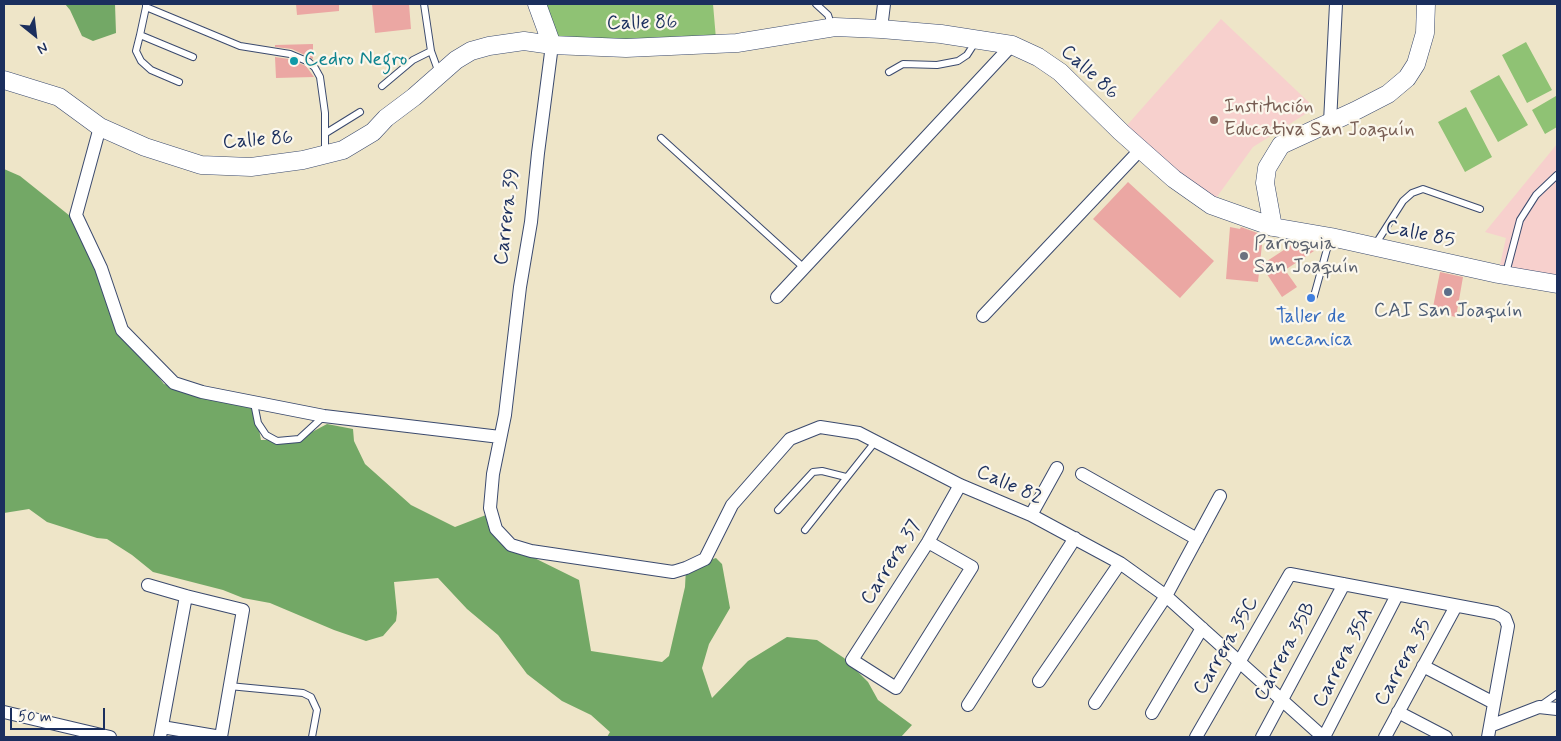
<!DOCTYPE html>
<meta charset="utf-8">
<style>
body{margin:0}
#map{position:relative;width:1561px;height:741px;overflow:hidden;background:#eee5c8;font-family:Mynerve,sans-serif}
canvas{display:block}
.frame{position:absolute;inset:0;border:5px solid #1b2f5e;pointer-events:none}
.north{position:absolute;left:10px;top:10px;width:50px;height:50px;-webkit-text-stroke:4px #fbf7ec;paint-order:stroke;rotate:151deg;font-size:14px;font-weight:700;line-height:20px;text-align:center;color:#1b2f5e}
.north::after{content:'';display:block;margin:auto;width:18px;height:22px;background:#1b2f5e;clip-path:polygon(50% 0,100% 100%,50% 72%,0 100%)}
.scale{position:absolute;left:10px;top:708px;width:95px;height:22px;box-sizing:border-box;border:2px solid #1b2f5e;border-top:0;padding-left:6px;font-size:15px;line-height:18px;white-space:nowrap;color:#1b2f5e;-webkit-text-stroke:4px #fbf7ec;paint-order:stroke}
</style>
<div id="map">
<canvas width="1561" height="741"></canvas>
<div class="frame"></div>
<div class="north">N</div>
<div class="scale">50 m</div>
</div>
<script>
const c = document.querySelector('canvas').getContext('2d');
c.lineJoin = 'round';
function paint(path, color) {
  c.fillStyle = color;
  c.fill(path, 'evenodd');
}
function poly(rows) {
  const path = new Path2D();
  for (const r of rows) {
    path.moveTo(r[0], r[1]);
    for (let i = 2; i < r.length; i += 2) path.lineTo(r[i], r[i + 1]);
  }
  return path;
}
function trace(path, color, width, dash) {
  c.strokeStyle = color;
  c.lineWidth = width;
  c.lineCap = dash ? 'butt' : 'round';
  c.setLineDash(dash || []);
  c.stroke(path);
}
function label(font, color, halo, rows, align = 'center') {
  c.font = font + ' Mynerve,sans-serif';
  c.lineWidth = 4.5;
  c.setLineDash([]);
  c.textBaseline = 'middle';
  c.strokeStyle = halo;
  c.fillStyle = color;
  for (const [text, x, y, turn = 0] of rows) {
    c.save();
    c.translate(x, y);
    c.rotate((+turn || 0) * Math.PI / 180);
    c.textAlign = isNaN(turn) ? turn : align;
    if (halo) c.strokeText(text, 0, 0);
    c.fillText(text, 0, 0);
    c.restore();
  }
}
paint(poly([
 [1221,19,1315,108,1253,147,1211,205,1121,132],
 [1557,144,1557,284,1498,274,1506,238,1485,232]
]), '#f7d0cd');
paint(poly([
 [543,4,713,4,716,39,552,40],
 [1526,42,1552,90,1527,103,1502,55],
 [1499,75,1528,125,1498,142,1470,91],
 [1556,96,1557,127,1545,134,1532,110],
 [1466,107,1492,157,1465,172,1438,122]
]), '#8fc274');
paint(poly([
 [65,4,115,4,116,33,93,41,82,36,70,10],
 [4,169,20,176,70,216,101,268,122,330,164,384,254,403,261,440,299,439,327,424,353,429,354,441,365,464,411,505,455,527,486,515,500,541,579,580,591,651,662,662,669,656,685,587,686,568,716,558,722,564,730,608,709,644,702,668,712,698,748,661,787,637,817,640,844,658,868,682,878,700,912,725,901,737,607,737,610,732,591,715,562,701,527,674,498,635,467,609,438,578,394,582,397,613,396,621,383,636,366,641,334,630,270,603,243,598,223,590,153,572,132,555,107,539,97,538,47,522,29,509,4,513]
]), '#73a866');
paint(poly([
 [296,4,339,4,339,11,297,15],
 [372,4,409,4,411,29,375,33],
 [313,44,313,59,292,49,275,47,275,45],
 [275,57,289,59,306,66,314,77,276,78],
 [1128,182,1214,261,1180,298,1093,219],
 [1230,227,1240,229,1241,227,1263,235,1258,282,1226,279],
 [1296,242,1309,244,1314,251,1285,270,1297,287,1282,297,1261,265],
 [1440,272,1463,277,1456,317,1432,312]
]), '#eba7a3');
const service = poly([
 [146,4,146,7,240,46,290,54,309,62,315,68,320,77,325,113,325,153],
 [424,4,431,51,439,73],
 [816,4,828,15,832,27],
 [146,7,140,35,193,57],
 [140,35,136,51,141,61,151,70,179,82],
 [889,72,903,64,937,65,958,61,967,55,976,41],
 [382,86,413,60,431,51],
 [326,133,360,112],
 [661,138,803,267],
 [1375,245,1403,201,1412,193,1423,189,1480,209],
 [1506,273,1520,220,1536,195,1557,175],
 [1314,296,1330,238],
 [254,403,258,423,266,435,277,441,299,439,324,416],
 [778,510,813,472,822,471,846,477],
 [805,530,875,442],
 [229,686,303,693,311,697,317,710,312,737],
 [1540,706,1557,694]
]);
const minor = poly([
 [881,29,884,4],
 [552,45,538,153,531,222,520,287,505,415,493,474,490,508,496,529,511,545,531,551,673,572,686,568,705,559,732,505,790,439,820,427,859,433,960,485,1031,515,1120,563,1166,596,1323,737],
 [1330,122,1336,4],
 [100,127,76,215,101,268,122,330,174,383,202,392,324,416,500,437],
 [777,297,1012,45],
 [983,316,1140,150],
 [1082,474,1197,539],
 [1031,515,1057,468],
 [928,542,972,567,896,688,852,660,928,542,960,485],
 [148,585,186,596,243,610,221,737],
 [1423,666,1494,703],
 [1039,681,1120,563],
 [1095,703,1166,596,1220,496],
 [968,705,1075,538],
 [4,712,110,737],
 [1398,712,1446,737],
 [1152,713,1202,628],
 [1490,726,1539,707,1557,709],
 [162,727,221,737],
 [160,737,186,596],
 [1196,737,1290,574,1496,613,1505,618,1508,626,1488,737],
 [1262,737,1344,584],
 [1324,737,1397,595],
 [1385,737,1456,606]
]);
const secondary = poly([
 [537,4,552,45],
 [4,80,59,97,100,127,145,147,201,165,251,167,303,160,343,150,373,132,386,118,414,97,456,60,471,51,489,46,524,41,552,45,626,48,737,43,835,27,881,29,941,34,1012,45,1038,57,1060,72,1121,132,1174,179,1211,205,1225,210,1273,227,1331,237,1498,274,1557,284],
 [1273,227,1265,183,1267,168,1281,145,1355,111,1388,94,1407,78,1416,64,1425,33,1426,4]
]);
trace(service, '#3b4a6e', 8);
trace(minor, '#3b4a6e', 14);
trace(secondary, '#3b4a6e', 19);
trace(service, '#fff', 6);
trace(minor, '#fff', 12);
trace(secondary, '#fff', 18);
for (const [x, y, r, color] of [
 [294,61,5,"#0f9aa8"],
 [1214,120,5,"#8d6e63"],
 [1244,256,5,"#6b7280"],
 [1448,292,5,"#5c6f8a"],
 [1311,298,5,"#3f7fe0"]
]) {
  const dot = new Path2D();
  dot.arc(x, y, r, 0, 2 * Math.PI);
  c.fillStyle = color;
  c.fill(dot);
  trace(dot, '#fbf7ec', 2);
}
label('20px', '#1b2f5e', '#fbf7ec', [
 ["Calle 86",642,24,-1],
 ["Calle 86",1089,73,42],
 ["Calle 86",258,141,-4],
 ["Carrera 39",508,217,-83],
 ["Calle 85",1420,235,12],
 ["Calle 82",1009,486,24],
 ["Carrera 37",892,563,-58],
 ["Carrera 35C",1227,646,-60],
 ["Carrera 35B",1286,652,-62],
 ["Carrera 35A",1344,658,-63],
 ["Carrera 35",1404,663,-61]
]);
label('20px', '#0d838f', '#fbf7ec', [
 ["Cedro Negro",304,61]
], 'left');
label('20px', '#785e54', '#fbf7ec', [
 ["Institución",1224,108],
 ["Educativa San Joaquín",1224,131]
], 'left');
label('20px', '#5b616d', '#fbf7ec', [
 ["Parroquia",1254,245],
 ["San Joaquín",1254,268]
], 'left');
label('20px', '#4e5e75', '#fbf7ec', [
 ["CAI San Joaquín",1448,312]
]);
label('20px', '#366cbe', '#fbf7ec', [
 ["Taller de",1311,318],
 ["mecanica",1311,341]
]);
</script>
